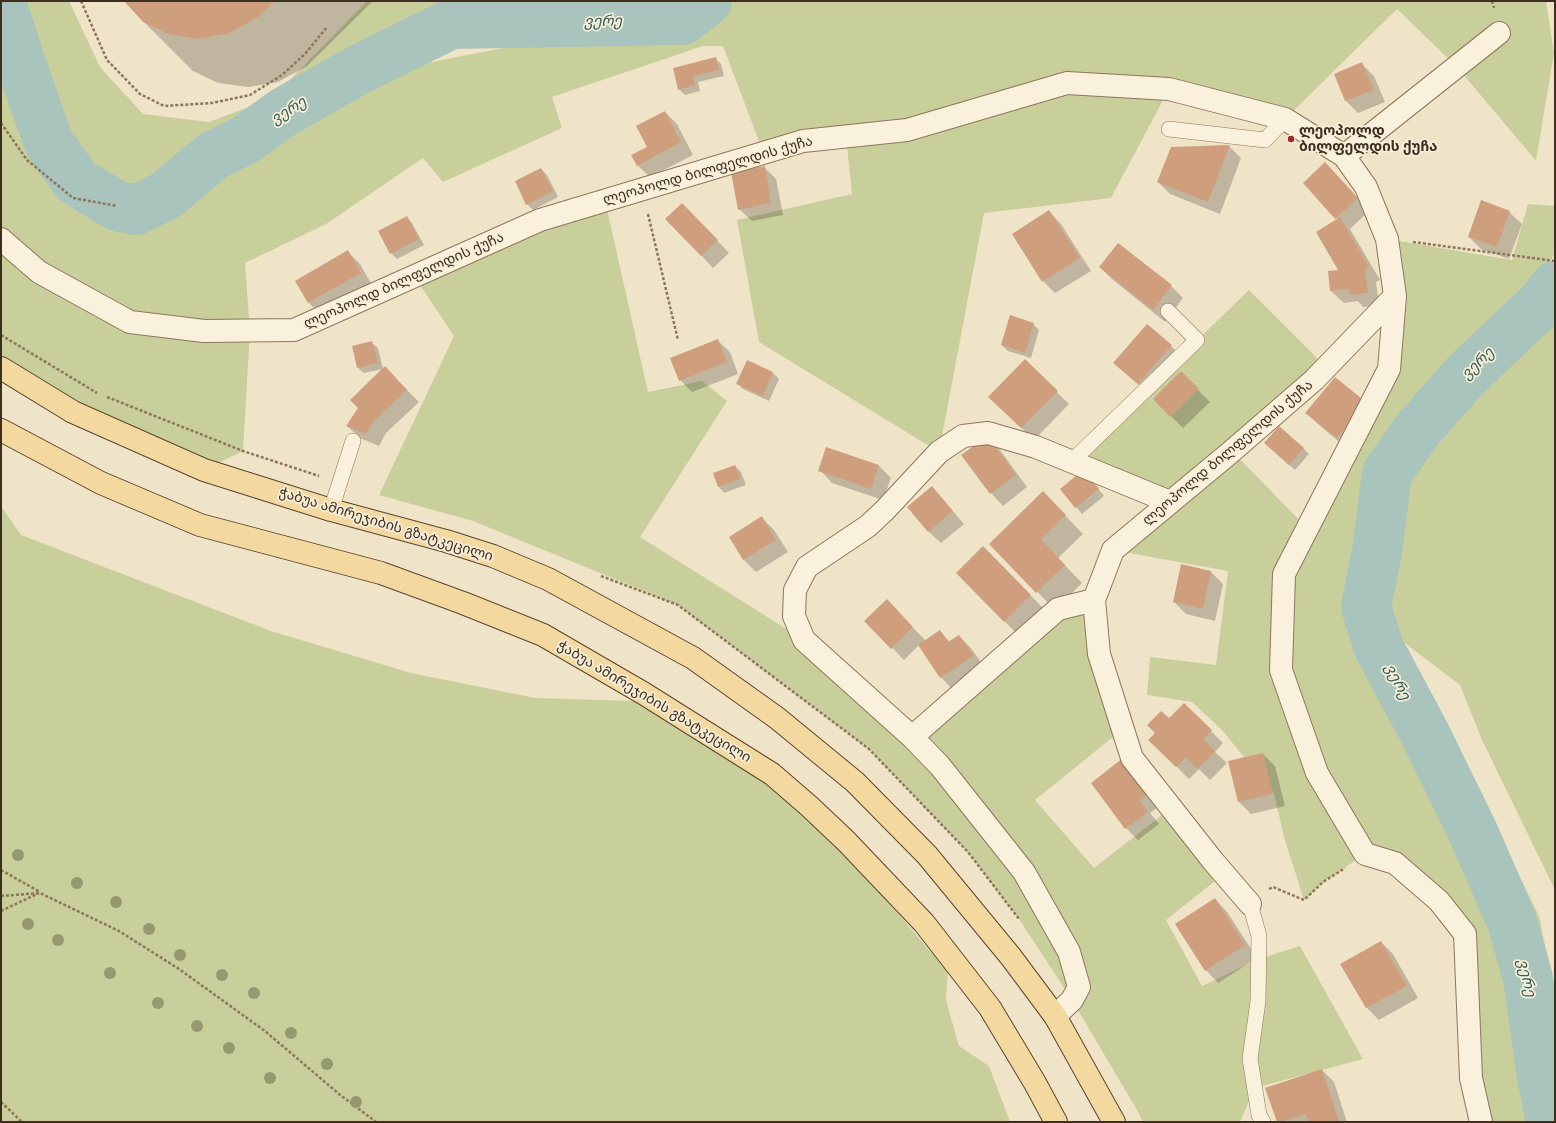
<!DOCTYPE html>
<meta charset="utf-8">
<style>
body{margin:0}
#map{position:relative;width:1556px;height:1123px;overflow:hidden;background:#f0e4c8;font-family:"Times New Roman",serif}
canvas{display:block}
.frame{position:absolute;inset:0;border:2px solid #3d2e20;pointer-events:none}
</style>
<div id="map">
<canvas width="1556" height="1123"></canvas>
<div class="frame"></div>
</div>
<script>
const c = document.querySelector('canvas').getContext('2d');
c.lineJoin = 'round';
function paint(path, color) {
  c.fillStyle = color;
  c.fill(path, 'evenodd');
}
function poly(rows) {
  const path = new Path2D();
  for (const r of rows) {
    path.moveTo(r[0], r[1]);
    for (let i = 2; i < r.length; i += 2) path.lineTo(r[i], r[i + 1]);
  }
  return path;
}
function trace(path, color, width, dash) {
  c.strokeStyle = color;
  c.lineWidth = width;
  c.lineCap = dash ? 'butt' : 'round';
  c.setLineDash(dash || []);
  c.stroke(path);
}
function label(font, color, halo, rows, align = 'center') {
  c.font = font + ' "Times New Roman","Noto Sans Georgian",serif';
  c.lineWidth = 3.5;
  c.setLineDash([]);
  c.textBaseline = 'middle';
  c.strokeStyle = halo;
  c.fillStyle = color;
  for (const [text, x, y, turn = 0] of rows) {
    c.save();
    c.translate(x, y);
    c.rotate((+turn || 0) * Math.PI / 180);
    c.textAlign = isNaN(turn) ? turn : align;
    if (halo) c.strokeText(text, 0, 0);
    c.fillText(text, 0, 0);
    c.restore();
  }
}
paint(poly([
 [1,1,69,1,100,67,143,114,209,122,272,98,367,1,679,1,670,6,446,13,373,45,272,98,284,112,283,134,325,103,376,75,441,60,561,37,645,36,695,28,728,1,1546,1,1554,53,1536,161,1457,67,1397,9,1285,119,1169,89,1111,198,984,213,939,452,759,342,737,220,852,194,846,137,763,152,723,46,703,46,552,97,562,128,443,182,423,158,326,224,245,263,250,331,243,451,204,470,1,368],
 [605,200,648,392,702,381,727,401,640,537,804,640,912,737,1058,609,1094,600,1123,729,1035,800,1094,868,1171,808,1224,874,1166,920,1202,986,1259,959,1300,946,1363,1059,1255,1088,1240,1122,1143,1122,1137,1110,1072,1000,1019,919,968,852,869,749,678,605,473,521,379,495,454,336,414,276],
 [1528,204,1555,206,1555,254,1520,306,1451,369,1380,459,1351,610,1379,670,1411,693,1454,742,1539,916,1548,959,1548,1001,1529,1074,1533,1122,1481,1122,1465,934,1439,901,1365,854,1323,882,1304,900,1284,837,1274,794,1222,730,1192,702,1147,695,1150,657,1216,665,1228,571,1113,550,1170,503,1071,462,1249,290,1326,367,1232,451,1307,528,1389,369,1387,239,1512,260],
 [1555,320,1555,890,1482,740,1460,685,1393,634,1383,584,1391,530,1408,469,1451,411,1525,351],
 [1,506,21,535,271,631,411,673,535,698,635,701,741,765,797,807,870,881,948,972,946,1000,959,1046,989,1066,1010,1122,1,1122]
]), '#c9cf9b');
paint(poly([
 [125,1,373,1,307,66,278,82,248,87,218,83,193,71,144,22],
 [715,58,721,64,724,76,698,82,700,91,685,95,679,89,674,69],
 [1362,64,1374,76,1385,102,1358,113,1346,101,1335,74],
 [665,112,677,124,693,155,650,177,637,165,648,147],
 [1229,146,1241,158,1220,214,1170,194,1158,182],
 [764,167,776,179,783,215,752,221,739,209],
 [541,169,547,175,558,197,533,210,527,204],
 [1337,176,1369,211,1350,229,1380,280,1376,282,1379,305,1363,307,1358,301,1344,303,1331,291,1329,272,1339,271,1338,220,1304,183],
 [1049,211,1061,224,1091,271,1055,293,1043,281],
 [1509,212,1522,224,1509,259,1481,249,1469,237],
 [694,216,729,253,713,268,701,255],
 [406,217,412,223,424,245,397,259,391,253],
 [348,252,360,264,372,285,321,315,309,303,296,281],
 [1100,267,1171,286,1183,298,1165,322,1112,279],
 [1033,324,1039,330,1031,358,1008,351,1002,345],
 [717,340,730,352,738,374,692,392,680,380],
 [372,343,378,348,383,369,364,373,358,368],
 [1171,346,1183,358,1151,396,1114,363],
 [747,361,773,373,779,379,769,401,743,389,737,383],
 [1025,361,1069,404,1034,440,990,397],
 [1181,373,1210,402,1183,428,1154,399],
 [397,380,419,402,386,433,379,446,360,438,347,426,359,408],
 [1307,413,1378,415,1349,450,1319,425],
 [988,437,1000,450,1027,487,1003,506,991,493,963,455],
 [1303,448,1309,454,1295,470,1271,449],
 [735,466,741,472,746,485,724,493,719,487,714,474],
 [879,466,891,478,883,500,832,483,820,470],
 [1089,477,1104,496,1082,514,1061,489],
 [932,487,964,524,941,543,928,531],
 [1061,511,1083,534,1058,558,1082,583,1055,610,991,544],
 [762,518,774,530,788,552,756,572,744,560,730,537],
 [983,547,1043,608,1017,634,957,573],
 [1211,572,1223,584,1215,621,1186,614,1174,602],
 [887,601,926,641,940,631,950,642,959,636,971,648,985,668,953,690,941,677,919,645,904,660,866,621],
 [1169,720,1211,731,1223,743,1215,752,1227,763,1210,780,1199,769,1189,779,1162,752],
 [1263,754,1275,766,1285,806,1251,814,1239,802,1229,762],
 [1123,760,1160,806,1150,813,1159,824,1138,840,1126,828],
 [1215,899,1227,912,1257,958,1218,983,1206,970],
 [1381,942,1393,954,1418,998,1379,1020,1367,1008,1342,964],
 [1322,1070,1334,1082,1347,1122,1278,1122]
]), '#0003');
trace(poly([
 [1,2,22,67,49,143,76,181,117,206,136,210,165,196,213,156,245,140,284,112,358,70,451,24,682,20,707,1],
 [1551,1122,1542,1077,1528,978,1512,922,1473,832,1424,732,1379,648,1366,607,1377,552,1387,473,1419,428,1466,375,1542,303,1555,286]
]), '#a9c4bc', 50);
paint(poly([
 [124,1,275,1,258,17,228,34,198,39,168,34,143,22],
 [716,57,719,70,693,76,695,85,678,90,673,68],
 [1362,62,1374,90,1345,101,1334,74],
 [665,111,681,142,637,166,631,155,647,147,636,126],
 [1230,145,1208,202,1157,182,1171,147],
 [1325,162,1358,198,1335,219,1303,183],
 [765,166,771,203,738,210,731,172],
 [541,168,553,191,526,205,515,181],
 [1481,200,1510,211,1497,247,1468,237],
 [682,203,718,240,701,256,665,219],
 [1049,210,1080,258,1042,282,1012,234],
 [407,216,419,239,390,254,378,231],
 [1340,217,1369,267,1365,270,1368,293,1350,295,1349,289,1330,291,1328,271,1338,270,1316,232],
 [1118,243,1172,285,1153,310,1099,267],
 [348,250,361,273,308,303,295,281],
 [1010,315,1034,323,1025,353,1001,345],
 [1147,324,1172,345,1138,384,1113,363],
 [718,339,727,362,679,381,670,358],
 [372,341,378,363,357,368,352,346],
 [1025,359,1058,391,1021,428,988,397],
 [747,360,773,372,763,396,736,384],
 [385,366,407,390,374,421,366,434,346,426,358,408,350,400],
 [1181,371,1199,389,1170,417,1153,399],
 [1335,377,1366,402,1337,438,1305,413],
 [1279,426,1304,448,1289,465,1264,443],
 [988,436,1016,475,990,494,961,455],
 [826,447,879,465,871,489,818,471],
 [735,465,741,479,718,487,713,473],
 [1083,470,1099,489,1075,508,1060,489],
 [932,486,953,511,928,532,907,507],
 [1043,491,1066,515,1041,539,1065,565,1036,593,989,544],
 [762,516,776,540,743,560,729,537],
 [983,546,1031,595,1004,622,956,573],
 [1181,564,1211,571,1203,609,1173,602],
 [887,599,913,627,891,649,864,621],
 [940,630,948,642,959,635,974,656,940,678,918,645],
 [1184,703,1212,730,1203,739,1215,751,1198,769,1186,757,1176,767,1148,740,1155,733,1147,725,1161,711,1169,718],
 [1263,753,1273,794,1238,802,1228,761],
 [1123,758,1149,793,1139,800,1148,812,1125,829,1091,783],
 [1215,898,1245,945,1205,971,1175,924],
 [1381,941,1407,986,1366,1008,1340,964],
 [1322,1069,1339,1122,1309,1122,1306,1114,1281,1122,1277,1122,1265,1088]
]), '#cf9f7d');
const service = poly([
 [1169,129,1265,140,1285,119],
 [1071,462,1197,340,1168,311],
 [331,510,353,441],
 [1250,904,1259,936,1258,1001,1250,1059,1259,1115,1263,1122]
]);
const minor = poly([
 [1344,156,1499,33],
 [1,239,39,272,130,322,204,331,294,330,540,220,803,141,907,130,1067,83,1169,89,1285,119,1344,156,1366,187,1387,239,1395,296,1389,369,1284,574,1281,670,1317,773,1365,854,1395,863,1439,901,1465,934,1471,1078,1481,1122],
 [912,737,1058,609,1094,600],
 [1250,904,1213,861,1132,758,1099,654,1094,600,1113,550,1232,451,1314,380,1395,296],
 [1055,1016,1072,1000,1079,987,1069,952,1024,872,940,766,912,737,804,640,794,616,795,590,807,567,868,526,885,510,939,452,963,436,988,433,1036,447,1170,502]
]);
const primary = poly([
 [1,368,73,412,204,470,331,510,446,541,493,556,548,579,693,658,777,718,855,782,927,855,1011,957,1055,1016,1114,1122],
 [1,430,101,483,200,525,381,573,463,603,543,635,643,693,772,774,809,806,846,841,924,923,990,1008,1035,1083,1056,1122]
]);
trace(service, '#8d765c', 16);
trace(minor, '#8d765c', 24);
trace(primary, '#5b4430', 24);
trace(poly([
 [81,1,107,60,140,94,164,106,212,103,250,95,282,75,305,54,327,27],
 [1492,1,1494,8],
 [1,123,27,160,73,198,117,206],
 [648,214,678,340],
 [1413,242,1555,261],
 [1,335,97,393],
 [107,397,243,451,319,476],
 [601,576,678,605,869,749,968,852,1019,919],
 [1,870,40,892],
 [1269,889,1273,887,1304,900,1323,882,1345,868],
 [1,896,40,893,119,931,179,969,265,1031,339,1094,376,1122],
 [1,911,39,893],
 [1,1102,22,1122]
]), '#8d765c', 2.5, [3, 2]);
trace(service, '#faf1dc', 15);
trace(minor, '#faf1dc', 22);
trace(primary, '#f3d9a0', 22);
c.fillStyle = '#96986f';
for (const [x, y] of [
 [18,855],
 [77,883],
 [116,902],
 [28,924],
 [149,929],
 [58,940],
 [180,955],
 [110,973],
 [222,975],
 [254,993],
 [158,1003],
 [197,1026],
 [291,1033],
 [229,1048],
 [327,1064],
 [270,1078],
 [356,1102]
]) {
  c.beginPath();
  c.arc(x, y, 6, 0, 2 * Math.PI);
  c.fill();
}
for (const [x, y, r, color] of [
 [1291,139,4,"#9e2a2b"]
]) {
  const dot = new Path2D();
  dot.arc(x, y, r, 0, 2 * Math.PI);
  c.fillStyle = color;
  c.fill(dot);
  trace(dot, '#f7eed8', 1.5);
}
label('bold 14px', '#3d2e20', '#f7eed8', [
 ["ლეოპოლდ",1299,131],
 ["ბილფელდის ქუჩა",1299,147]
], 'left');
label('14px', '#3d2e20', '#f7eed8', [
 ["ლეოპოლდ ბილფელდის ქუჩა",708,171,-16],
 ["ლეოპოლდ ბილფელდის ქუჩა",404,281,-24],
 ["ლეოპოლდ ბილფელდის ქუჩა",1228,453,-40],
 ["ჭაბუა ამირეჯიბის გზატკეცილი",386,525,17],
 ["ჭაბუა ამირეჯიბის გზატკეცილი",654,702,31]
]);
label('italic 15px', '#2f5d5a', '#f7eed8', [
 ["ვერე",603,22,-1],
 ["ვერე",289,111,-32],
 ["ვერე",1478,364,-44],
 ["ვერე",1397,682,63],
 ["ვერე",1526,978,77]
]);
</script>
